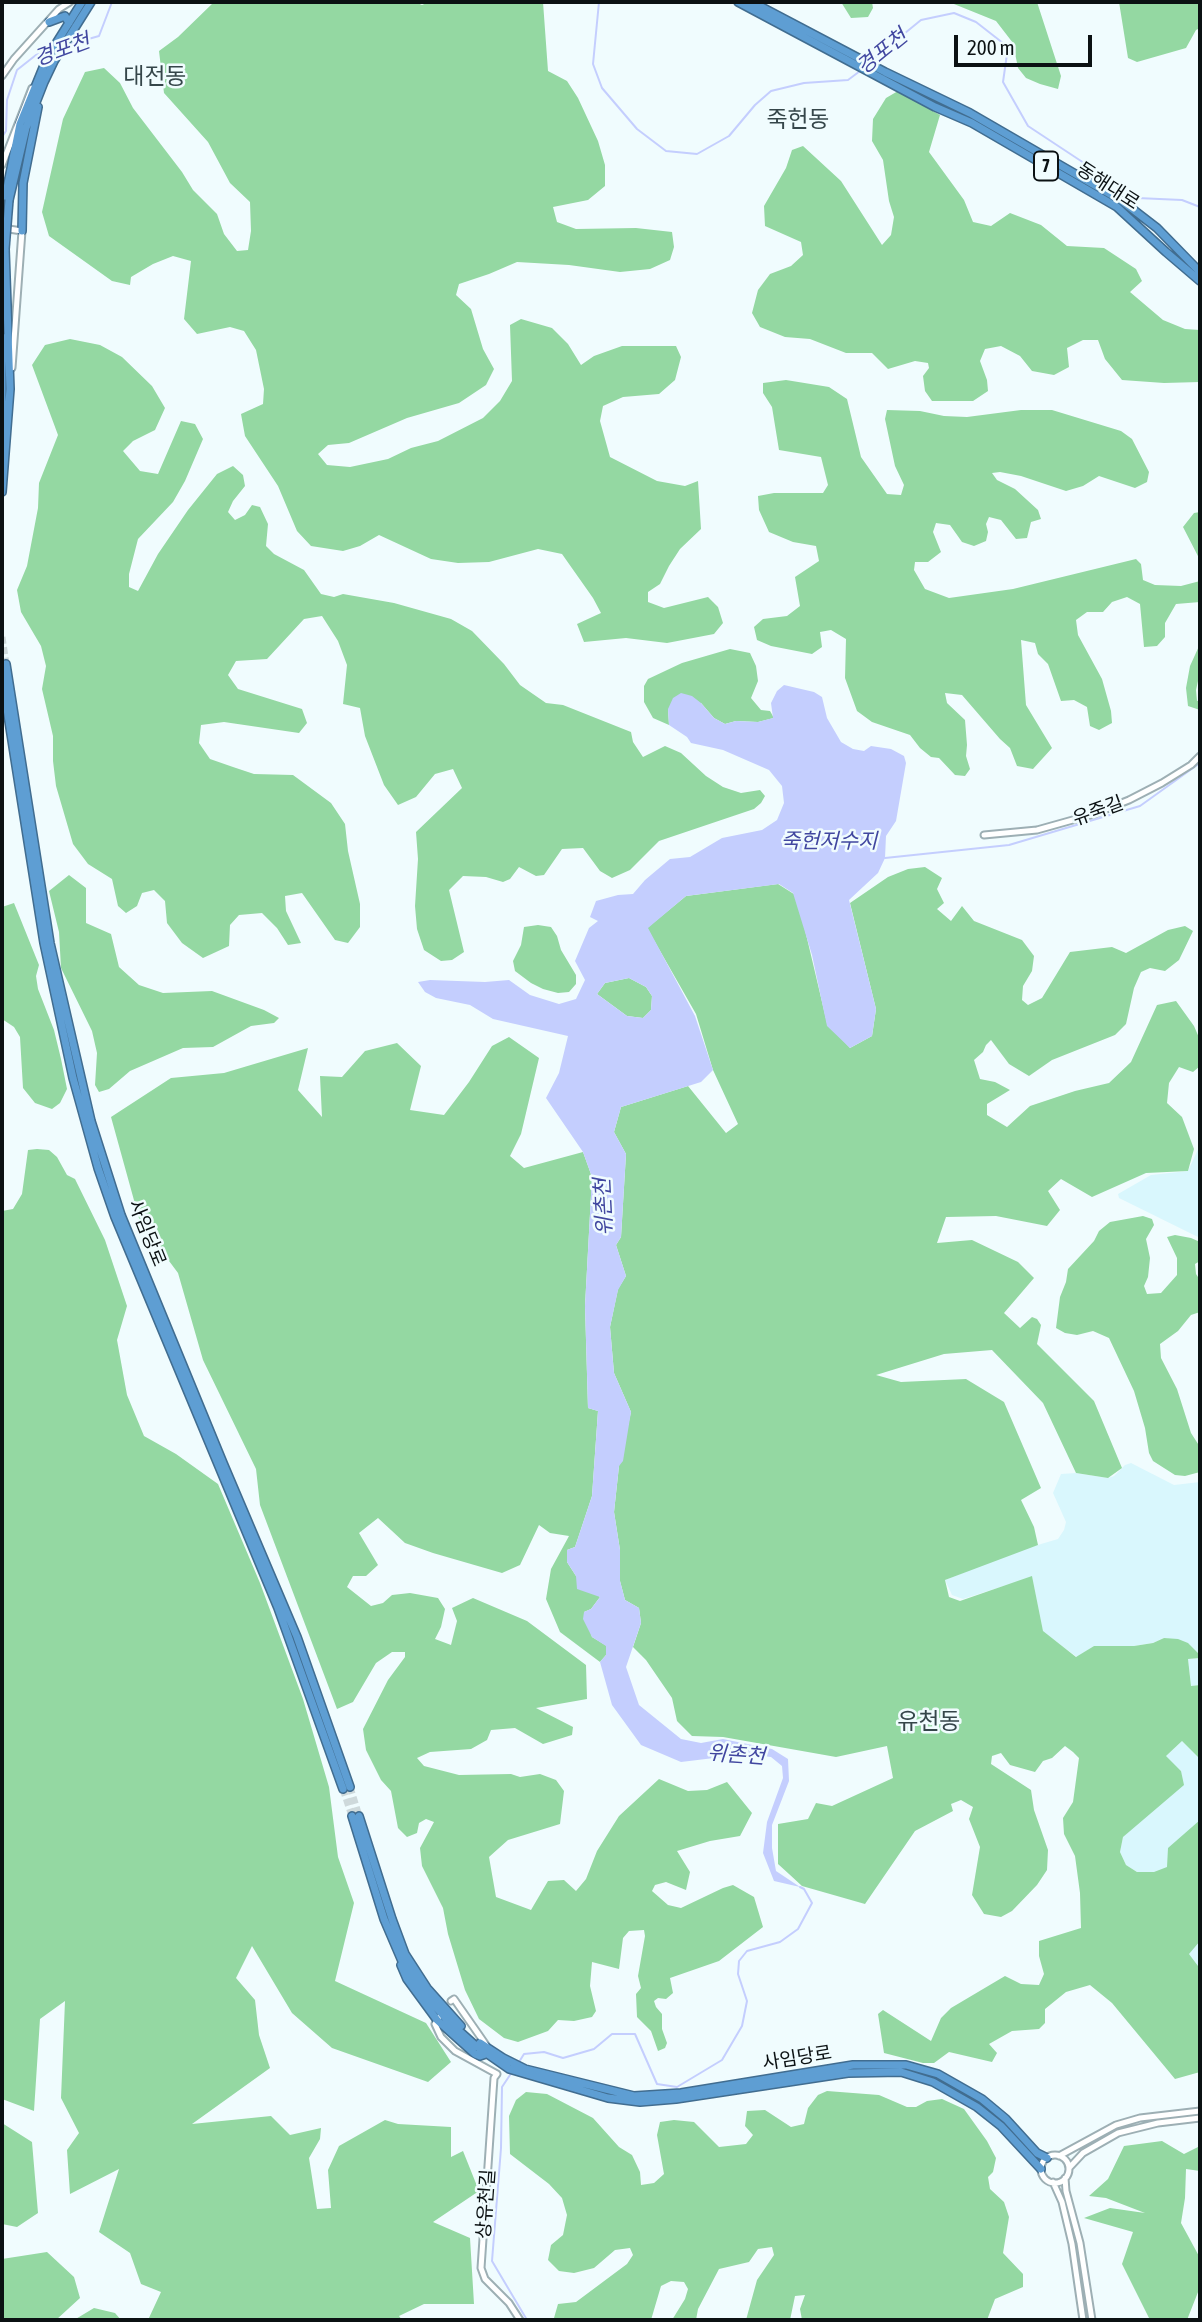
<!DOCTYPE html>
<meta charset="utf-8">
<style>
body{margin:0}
#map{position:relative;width:1202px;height:2322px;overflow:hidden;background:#f0fcfe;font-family:"Asap Condensed",sans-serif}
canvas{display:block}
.frame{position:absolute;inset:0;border:4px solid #0b1113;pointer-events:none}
.scale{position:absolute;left:954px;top:35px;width:138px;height:32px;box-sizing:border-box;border:4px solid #0b1113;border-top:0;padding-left:9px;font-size:21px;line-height:24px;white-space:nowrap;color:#0b1113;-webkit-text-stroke:5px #f0fcfe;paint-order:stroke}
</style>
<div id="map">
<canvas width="1202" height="2322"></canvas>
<div class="frame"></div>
<div class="scale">200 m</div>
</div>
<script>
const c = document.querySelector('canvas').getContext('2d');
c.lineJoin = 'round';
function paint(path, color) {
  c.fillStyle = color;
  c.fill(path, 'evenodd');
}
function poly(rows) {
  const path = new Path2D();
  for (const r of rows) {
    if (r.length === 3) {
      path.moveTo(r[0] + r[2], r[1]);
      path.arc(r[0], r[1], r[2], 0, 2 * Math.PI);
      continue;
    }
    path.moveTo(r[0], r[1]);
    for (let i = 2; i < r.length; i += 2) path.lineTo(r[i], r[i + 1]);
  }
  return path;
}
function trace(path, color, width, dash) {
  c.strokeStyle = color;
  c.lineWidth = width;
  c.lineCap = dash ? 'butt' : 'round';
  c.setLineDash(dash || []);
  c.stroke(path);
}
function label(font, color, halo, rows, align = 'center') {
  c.font = font + ' "Asap Condensed","Noto Sans KR",sans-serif';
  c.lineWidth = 5;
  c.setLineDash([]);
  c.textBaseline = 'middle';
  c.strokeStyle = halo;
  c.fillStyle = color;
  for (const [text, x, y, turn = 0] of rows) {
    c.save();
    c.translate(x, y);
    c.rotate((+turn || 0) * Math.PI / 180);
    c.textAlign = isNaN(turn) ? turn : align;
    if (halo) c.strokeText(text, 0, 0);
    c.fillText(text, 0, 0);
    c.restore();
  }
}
paint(poly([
 [1200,1145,1200,1238,1119,1198,1118,1194,1151,1175,1188,1171],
 [1131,1463,1174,1485,1200,1482,1200,1655,1187,1643,1164,1638,1153,1643,1134,1646,1094,1646,1077,1657,1043,1632,1032,1577,963,1599,952,1595,945,1580,1014,1552,1058,1539,1064,1530,1066,1522,1053,1493,1061,1474,1076,1473,1108,1478,1114,1476,1125,1465],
 [1200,1658,1200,1685,1191,1686,1188,1659],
 [1182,1741,1200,1759,1200,2001,1154,1872,1137,1872,1126,1865,1120,1852,1123,1837,1181,1771,1165,1757]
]), '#d9f7fd');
paint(poly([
 [214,2,415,2,422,5,429,2,543,2,548,71,567,81,578,98,598,141,605,165,605,186,588,200,553,207,557,222,576,229,636,228,672,232,674,247,670,260,650,269,620,272,569,265,517,262,489,274,459,284,456,295,471,309,483,349,494,369,486,385,459,403,407,418,349,443,328,445,318,454,327,465,350,467,388,459,411,448,438,441,483,418,500,401,512,381,510,325,521,319,552,328,568,344,581,365,594,356,622,346,676,346,681,357,675,380,659,394,623,397,603,406,600,421,610,457,657,481,685,486,698,481,701,529,680,549,669,566,660,584,648,592,648,602,664,608,708,597,718,607,723,623,714,634,667,643,626,638,584,642,577,624,601,613,593,598,562,554,538,549,489,562,458,563,431,559,379,535,360,546,343,551,311,546,297,531,278,486,245,436,241,414,263,404,264,389,256,350,244,331,230,327,197,334,184,319,191,261,173,256,153,264,131,277,130,285,112,281,49,236,42,212,63,119,85,72,104,68,120,83,133,108,182,172,193,190,217,214,224,234,237,251,248,250,251,231,250,202,230,183,208,142,164,93,159,51,178,37],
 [841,2,872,2,873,8,868,17,851,18],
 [949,2,1037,2,1061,76,1058,89,1040,84,1026,78,1018,68,1013,43,996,21],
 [1119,2,1200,2,1200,28,1196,30,1186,48,1137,62,1128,58],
 [898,91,940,115,929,152,964,200,973,222,991,226,1010,213,1041,225,1067,246,1104,248,1136,269,1142,281,1130,292,1163,320,1185,329,1200,330,1200,382,1164,383,1122,380,1105,359,1098,340,1083,340,1067,348,1069,367,1054,375,1032,371,1020,356,1001,346,985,349,980,361,987,380,988,391,973,401,932,401,925,391,923,376,929,368,928,363,915,361,888,369,872,353,846,353,810,339,785,337,760,327,752,313,758,290,770,274,791,266,803,255,801,242,765,226,764,206,786,168,792,150,803,146,841,181,882,245,891,235,894,217,889,201,883,160,872,141,873,119,886,98],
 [70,339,100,345,122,357,152,386,165,408,155,430,133,441,123,451,140,471,158,474,181,421,195,424,203,439,185,481,173,502,138,539,129,574,129,587,138,591,158,554,188,510,217,474,233,466,243,475,245,486,233,501,228,512,235,520,245,515,252,505,260,507,268,524,266,546,274,554,304,570,321,594,334,597,343,594,394,603,451,619,472,631,504,664,520,685,546,703,563,705,631,732,633,742,643,757,665,746,681,753,706,776,723,787,741,793,760,790,765,796,761,803,754,809,659,841,630,870,612,878,600,871,583,848,562,849,544,875,536,876,519,867,510,879,503,882,486,877,463,876,449,890,464,952,452,960,441,961,424,950,417,929,415,906,418,859,416,832,462,788,453,769,435,774,416,797,398,805,384,785,365,736,360,708,343,704,347,665,338,641,322,616,304,619,267,659,236,661,228,675,238,689,302,709,307,723,299,733,224,722,201,725,199,743,210,759,233,767,254,774,293,775,331,803,345,824,348,851,360,904,360,927,348,943,335,940,302,893,285,896,286,911,301,943,288,945,277,928,262,913,239,915,230,925,229,946,203,958,182,943,167,923,165,901,154,890,142,893,137,906,126,913,118,906,112,879,88,864,73,844,56,786,53,761,53,736,42,689,46,666,41,646,21,612,17,590,27,566,38,508,39,483,58,435,32,365,45,345],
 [786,380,829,387,847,399,861,457,887,494,901,495,904,485,895,466,885,419,887,410,920,411,944,416,967,417,1021,410,1052,410,1121,431,1132,439,1149,472,1147,482,1135,488,1099,476,1083,486,1066,491,1021,476,1000,472,992,473,997,480,1015,489,1038,510,1041,519,1031,522,1027,538,1016,539,1001,520,989,517,986,524,988,532,986,541,974,546,962,542,950,525,936,523,933,532,941,552,928,562,915,562,914,570,925,589,949,598,1013,589,1136,559,1141,564,1143,580,1155,585,1181,586,1200,581,1200,602,1176,604,1165,623,1165,637,1157,646,1144,647,1140,604,1127,597,1112,602,1103,612,1087,612,1076,620,1078,635,1102,679,1111,711,1112,723,1099,730,1090,726,1087,707,1074,700,1061,701,1048,664,1038,654,1035,643,1021,640,1026,705,1052,748,1033,769,1017,766,1010,748,1000,739,962,695,945,693,947,703,965,720,967,745,966,756,970,769,965,776,955,775,939,758,931,757,920,748,910,735,872,722,857,711,845,678,846,639,831,630,820,632,822,647,812,654,771,646,757,640,754,627,763,619,787,616,800,606,795,577,819,561,816,546,793,542,769,532,759,510,758,496,774,493,823,493,828,485,821,457,779,450,772,407,763,393,763,383],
 [1200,512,1200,560,1183,527,1194,513],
 [1200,644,1200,672,1196,690,1197,701,1200,700,1200,710,1188,706,1186,688,1190,666],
 [730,649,750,653,756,666,758,681,751,698,761,710,770,711,774,718,758,722,736,721,725,724,714,718,701,703,668,709,669,725,653,718,644,702,644,686,648,679,682,663],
 [925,867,942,878,937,889,944,903,937,909,951,921,962,906,974,921,1022,940,1034,956,1032,971,1023,986,1022,1000,1028,1005,1042,998,1070,952,1112,947,1126,953,1168,930,1185,926,1193,931,1179,960,1165,971,1150,968,1141,972,1134,988,1126,1024,1115,1035,1052,1060,1029,1076,1009,1064,991,1040,986,1045,983,1052,974,1060,980,1079,995,1082,1010,1090,987,1104,987,1115,1007,1127,1030,1106,1075,1091,1109,1083,1131,1062,1157,1005,1176,1001,1194,1026,1200,1040,1200,1066,1193,1072,1179,1067,1169,1083,1167,1103,1182,1117,1194,1149,1188,1171,1146,1173,1092,1197,1061,1179,1048,1191,1060,1210,1047,1226,996,1216,946,1217,937,1243,972,1240,1018,1262,1034,1278,1004,1313,1020,1328,1032,1317,1037,1319,1041,1325,1037,1344,1094,1401,1122,1468,1108,1478,1076,1473,1043,1403,992,1350,944,1354,876,1375,901,1382,966,1379,1004,1402,1041,1488,1021,1500,1034,1527,1038,1545,945,1580,949,1597,960,1601,1032,1576,1043,1631,1076,1657,1094,1646,1134,1646,1153,1643,1164,1638,1178,1639,1188,1643,1200,1655,1200,1658,1188,1659,1191,1686,1200,1685,1200,1759,1182,1741,1166,1756,1181,1771,1184,1785,1123,1837,1120,1852,1126,1865,1137,1872,1154,1872,1167,1867,1168,1848,1200,1820,1200,1941,1189,1954,1198,1966,1200,1966,1200,2072,1175,2079,1112,2003,1090,1985,1066,1992,1045,2009,1045,2023,1039,2029,1012,2031,989,2044,997,2053,992,2062,949,2052,934,2063,923,2063,884,2053,878,2014,883,2010,931,2041,941,2018,951,2008,1005,1976,1021,1984,1039,1985,1044,1974,1039,1956,1039,1941,1081,1928,1080,1893,1075,1856,1064,1834,1063,1818,1073,1802,1079,1758,1073,1752,1065,1746,1052,1758,1043,1761,1035,1772,1010,1765,1001,1753,992,1756,991,1764,1031,1790,1034,1810,1048,1850,1047,1870,1037,1885,1012,1911,1001,1917,984,1914,972,1895,980,1847,969,1819,973,1807,961,1800,951,1804,953,1811,915,1831,865,1904,802,1886,789,1874,778,1864,778,1824,808,1819,816,1803,832,1806,893,1778,887,1746,836,1757,723,1737,692,1736,677,1721,672,1698,646,1660,633,1647,641,1623,639,1608,625,1600,620,1581,620,1550,614,1512,619,1466,631,1412,614,1373,610,1327,618,1289,626,1276,616,1245,621,1237,626,1154,614,1132,621,1107,688,1086,726,1133,738,1124,713,1070,696,1014,647,928,686,896,778,884,797,896,827,1023,850,1048,872,1036,876,1009,850,903,888,877,908,869],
 [69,875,86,888,86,923,111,934,119,967,139,985,163,993,212,991,264,1010,279,1018,274,1023,251,1026,213,1047,183,1048,130,1071,109,1089,99,1092,95,1085,97,1053,92,1031,61,968,59,932,49,891],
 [14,903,39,965,36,976,38,989,54,1030,61,1059,67,1089,60,1103,52,1109,35,1103,23,1088,20,1037,14,1027,2,1019,2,907],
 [538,925,551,927,557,936,561,950,576,975,576,984,569,992,558,993,543,989,531,983,515,971,513,961,521,945,524,927],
 [629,978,646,987,652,996,651,1010,643,1018,627,1016,597,994,605,983],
 [509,1037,539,1058,521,1134,510,1156,524,1168,583,1152,592,1177,585,1306,588,1408,598,1411,592,1496,575,1547,567,1550,567,1562,576,1576,600,1597,591,1609,584,1612,592,1637,607,1646,606,1655,600,1662,560,1632,546,1599,551,1569,569,1536,550,1533,539,1525,520,1565,502,1573,433,1553,405,1543,378,1518,359,1533,378,1565,366,1576,353,1576,347,1587,371,1606,383,1603,392,1595,410,1593,438,1598,445,1609,441,1627,435,1639,451,1645,457,1621,452,1608,473,1598,527,1621,586,1665,587,1699,536,1708,573,1727,572,1735,543,1744,515,1728,491,1730,487,1740,471,1749,430,1752,417,1758,424,1766,459,1775,511,1774,520,1777,540,1774,556,1780,564,1791,560,1824,508,1840,489,1857,496,1897,531,1910,548,1881,564,1880,576,1891,586,1879,597,1851,619,1816,659,1779,688,1791,707,1790,727,1782,752,1813,740,1836,710,1841,677,1851,690,1872,686,1890,666,1882,655,1885,652,1891,668,1905,681,1908,723,1888,733,1885,754,1897,763,1927,719,1961,670,1978,673,1993,666,1999,658,1998,654,2001,656,2007,662,2014,662,2029,667,2043,665,2048,658,2051,651,2031,637,2017,636,1994,641,1988,638,1976,645,1936,644,1930,629,1931,623,1938,619,1969,592,1962,590,1986,596,2011,592,2017,574,2021,558,2020,548,2031,518,2042,504,2038,479,2019,465,1990,448,1934,443,1908,422,1866,420,1848,434,1822,426,1819,419,1823,417,1833,407,1837,398,1828,391,1791,381,1780,366,1750,363,1729,388,1680,405,1657,405,1652,392,1652,376,1663,353,1702,337,1709,260,1505,256,1469,203,1360,178,1273,140,1222,111,1117,171,1078,224,1073,308,1048,298,1090,322,1117,320,1076,342,1077,365,1051,397,1043,421,1066,410,1110,444,1115,469,1082,492,1046],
 [37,1149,49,1150,57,1157,67,1175,75,1179,105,1240,127,1306,117,1340,127,1395,144,1436,176,1454,218,1484,260,1583,303,1699,329,1787,338,1857,354,1903,335,1981,426,2023,451,2062,428,2082,332,2048,292,2013,252,1946,236,1978,255,2000,259,2035,270,2068,192,2124,271,2116,290,2135,321,2128,320,2139,309,2158,317,2209,331,2208,328,2170,339,2146,385,2120,398,2124,451,2127,451,2157,463,2151,479,2191,433,2222,470,2238,474,2304,424,2304,399,2316,402,2320,148,2320,161,2292,141,2284,130,2253,99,2232,119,2169,70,2194,67,2150,79,2133,61,2098,65,2001,40,2019,34,2111,2,2099,2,1211,13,1209,22,1194,28,1150],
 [1143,1216,1152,1219,1154,1225,1146,1239,1150,1258,1148,1277,1144,1286,1147,1294,1161,1293,1177,1275,1177,1258,1167,1237,1175,1235,1191,1238,1200,1242,1200,1261,1195,1264,1196,1274,1200,1280,1200,1312,1191,1315,1178,1331,1160,1344,1161,1358,1177,1389,1191,1433,1200,1447,1200,1472,1185,1476,1175,1475,1153,1461,1149,1453,1145,1428,1134,1391,1109,1338,1093,1331,1077,1335,1065,1333,1056,1328,1060,1297,1066,1282,1068,1269,1094,1241,1099,1231,1110,1222],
 [827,2091,879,2095,907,2107,916,2107,927,2101,942,2099,964,2109,987,2141,996,2158,993,2172,988,2177,990,2189,1004,2202,1009,2217,1003,2253,1023,2274,1023,2287,995,2299,987,2320,802,2320,800,2309,805,2295,795,2296,790,2320,746,2320,757,2280,774,2255,772,2247,758,2249,749,2262,719,2269,698,2309,696,2320,672,2320,685,2299,688,2289,684,2282,671,2281,661,2286,651,2320,556,2320,554,2318,558,2304,576,2302,627,2264,633,2255,630,2248,615,2250,594,2268,574,2273,559,2271,548,2260,551,2245,563,2235,567,2215,562,2198,549,2184,510,2154,509,2116,516,2100,526,2092,547,2094,593,2118,619,2147,632,2155,640,2172,641,2185,654,2183,664,2174,657,2135,660,2122,674,2120,694,2122,719,2147,746,2144,753,2135,745,2126,747,2111,765,2110,791,2127,804,2124,808,2108,818,2095],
 [2,2123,32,2142,38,2213,17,2227,2,2224],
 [1162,2141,1184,2154,1200,2146,1200,2171,1186,2169,1185,2198,1181,2223,1200,2258,1200,2287,1187,2320,1150,2320,1122,2264,1133,2232,1084,2218,1110,2208,1145,2213,1106,2198,1089,2196,1108,2179,1124,2146],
 [47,2252,74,2277,80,2298,56,2320,2,2320,2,2259],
 [94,2308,115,2313,121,2320,74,2320]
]), '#94d8a2');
paint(poly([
 [784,685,814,692,822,697,827,718,841,742,853,749,864,751,871,746,891,749,904,756,906,763,896,821,886,836,885,858,878,873,849,900,876,1009,872,1036,850,1048,827,1026,812,955,793,893,779,884,686,896,648,928,695,1016,713,1070,701,1082,621,1107,614,1132,626,1154,621,1237,616,1245,626,1276,618,1290,610,1327,614,1373,631,1412,623,1461,619,1466,614,1512,620,1550,620,1581,625,1600,639,1608,641,1623,626,1667,639,1705,681,1739,701,1743,723,1739,772,1749,788,1759,789,1781,772,1825,772,1848,776,1871,800,1887,774,1881,763,1853,767,1822,783,1778,782,1766,771,1757,747,1754,681,1762,641,1745,612,1705,600,1662,606,1655,606,1646,592,1637,583,1619,584,1612,591,1609,600,1597,577,1589,576,1576,567,1562,567,1550,575,1547,592,1496,598,1411,588,1408,585,1306,592,1177,583,1152,546,1098,559,1073,568,1036,493,1019,470,1005,436,998,425,992,418,982,430,980,485,982,509,980,530,995,559,1004,576,999,585,980,575,961,589,928,598,921,590,917,596,901,618,895,633,894,645,880,670,859,690,857,722,838,762,830,777,820,784,803,782,786,769,770,723,750,691,743,687,737,669,725,668,709,673,698,681,693,692,696,701,703,714,718,725,724,736,721,758,722,773,718,771,703,777,691],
 [629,978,646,987,652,996,651,1010,643,1018,627,1016,597,994,605,983]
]), '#c4cefe');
trace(poly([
 [599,2,593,64,602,88,637,129,666,151,697,154,729,136,755,105,771,91,804,83,848,80,860,71],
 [67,45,99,36,112,2],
 [872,60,921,20,954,13,976,22,1008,47,1003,82,1028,126,1137,198,1182,200,1200,207],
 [2,137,6,131,7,100,17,70,36,55,48,51],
 [885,858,1009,845,1140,806,1200,763],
 [519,2062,524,2054,544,2052,563,2058,594,2049,612,2034,635,2034,657,2084,677,2087,722,2060,742,2026,747,2001,738,1974,739,1961,747,1951,780,1942,798,1929,812,1903,804,1889,800,1887],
 [512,2072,502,2087,501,2148,492,2261,527,2320]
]), '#c4cefe', 2);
trace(poly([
 [2,637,6,664],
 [350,1787,359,1816],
 [343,1789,352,1816]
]), '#ced9db', 7, [7, 3.5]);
const minor = poly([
 [2,76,14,59,59,9,70,2],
 [2,165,32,88],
 [2,228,22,231,12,368],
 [984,835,1037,830,1094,814,1129,800,1162,783,1191,765,1200,756],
 [451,2001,454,1999,486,2045],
 [439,2017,435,2024,441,2037,455,2051,497,2074,494,2078,481,2268,485,2279,509,2303,520,2320],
 [1055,2169,14],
 [1059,2156,1116,2125,1140,2118,1200,2111],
 [1069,2168,1083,2153,1118,2133,1158,2123,1200,2118],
 [1065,2178,1066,2191,1080,2243,1092,2320],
 [1053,2182,1062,2202,1072,2244,1083,2320]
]);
const highway = poly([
 [738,2,935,107,972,123,1117,207,1166,252,1200,281],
 [752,2,885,72,970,113,1122,201,1157,228,1200,272],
 [49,22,65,16,69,23],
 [9,200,26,128,44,82,54,61,91,2],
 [2,213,20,124,47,58,82,2],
 [22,231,23,183,38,107],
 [2,337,2,422],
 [2,492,10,389,5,249],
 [6,664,50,943,91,1121,121,1215,223,1463,297,1637,350,1787],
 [2,677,44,943,73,1078,98,1168,115,1217,278,1608,343,1789],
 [352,1816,384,1919,402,1961,420,1988,447,2020,476,2046,509,2069,608,2098,640,2102,676,2099,848,2073,901,2072,933,2082,977,2107,1001,2126,1041,2169],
 [359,1816,392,1919,405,1954,427,1988,461,2026],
 [401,1965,407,1979,437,2020,475,2054,480,2056,486,2054],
 [480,2043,503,2058,525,2069,634,2096,681,2093,853,2065,906,2065,938,2074,982,2099,1006,2119,1037,2153,1047,2158]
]);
trace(minor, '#9dafb4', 9);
trace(highway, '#416d90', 10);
trace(minor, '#fff', 5);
trace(highway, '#5e9ed3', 7);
const highwayBridge = poly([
 [5,249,9,200]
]);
trace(highwayBridge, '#416d90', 10, []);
trace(highwayBridge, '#5e9ed3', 7);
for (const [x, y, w] of [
 [1046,166,24]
]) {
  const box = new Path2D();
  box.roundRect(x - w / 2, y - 14.5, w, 29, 5);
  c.fillStyle = '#f0fcfe';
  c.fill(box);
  trace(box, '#0b1113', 2);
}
label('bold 18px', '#0b1113', null, [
 ["7",1046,166]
]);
label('19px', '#0b1113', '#f0fcfe', [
 ["동해대로",1108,186,33],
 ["유죽길",1098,811,-20],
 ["사임당로",147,1233,68],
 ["사임당로",797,2058,-9],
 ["상유천길",486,2204,-86]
]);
label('italic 21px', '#4147a0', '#f0fcfe', [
 ["경포천",62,50,-20],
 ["경포천",882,52,-39],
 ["죽헌저수지",829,841],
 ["위촌천",604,1207,-93],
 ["위촌천",736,1755,4]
]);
label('23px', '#35464a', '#f0fcfe', [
 ["대전동",155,77],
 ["죽헌동",798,120],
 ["유천동",929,1722]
]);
</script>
